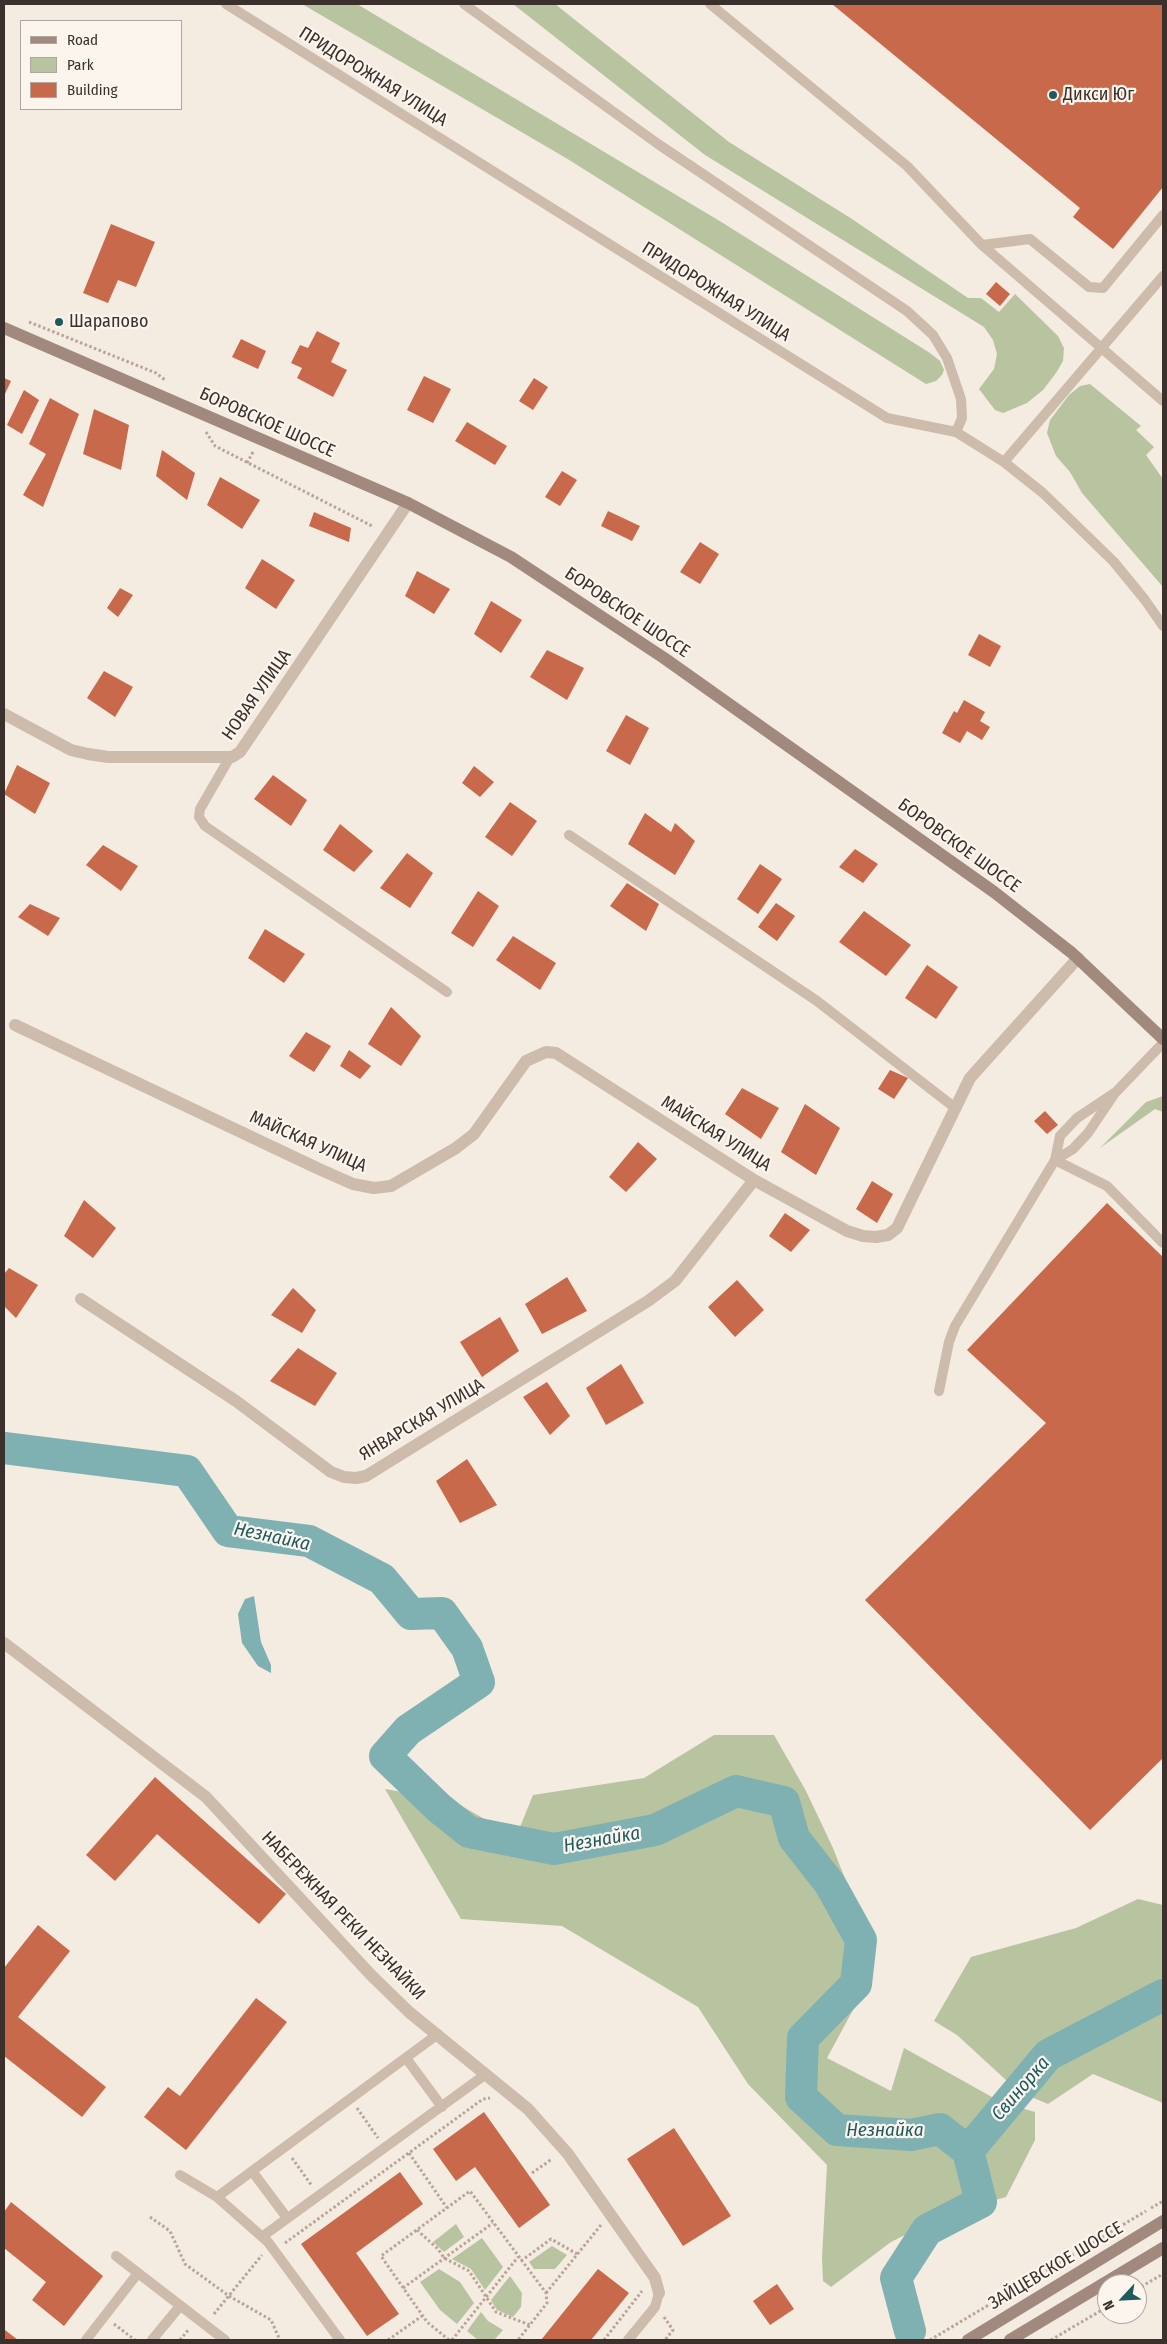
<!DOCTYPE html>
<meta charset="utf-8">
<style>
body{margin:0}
#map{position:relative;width:1167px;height:2344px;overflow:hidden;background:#f4ebe1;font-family:"Fira Sans Condensed",sans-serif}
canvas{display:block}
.frame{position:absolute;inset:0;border:5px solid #3b302b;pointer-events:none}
.legend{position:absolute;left:20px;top:20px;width:162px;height:90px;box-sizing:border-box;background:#fbf5ee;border:1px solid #aea6a0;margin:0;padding:6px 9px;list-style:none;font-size:15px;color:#3b302b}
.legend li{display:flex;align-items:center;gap:10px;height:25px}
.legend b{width:25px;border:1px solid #aea6a0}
.north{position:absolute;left:1097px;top:2274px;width:50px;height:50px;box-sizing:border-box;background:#fbf5ee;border:1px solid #aea6a0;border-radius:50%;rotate:245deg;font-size:14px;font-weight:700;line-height:20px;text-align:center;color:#3b302b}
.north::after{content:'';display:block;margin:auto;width:18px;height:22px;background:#1f5a5e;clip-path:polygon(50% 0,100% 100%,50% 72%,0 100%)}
</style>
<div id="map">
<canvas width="1167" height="2344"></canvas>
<div class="frame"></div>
<ul class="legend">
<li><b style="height:6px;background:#a18a7d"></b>Road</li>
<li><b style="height:14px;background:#b8c4a0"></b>Park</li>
<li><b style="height:14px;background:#c8694b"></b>Building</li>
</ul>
<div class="north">N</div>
</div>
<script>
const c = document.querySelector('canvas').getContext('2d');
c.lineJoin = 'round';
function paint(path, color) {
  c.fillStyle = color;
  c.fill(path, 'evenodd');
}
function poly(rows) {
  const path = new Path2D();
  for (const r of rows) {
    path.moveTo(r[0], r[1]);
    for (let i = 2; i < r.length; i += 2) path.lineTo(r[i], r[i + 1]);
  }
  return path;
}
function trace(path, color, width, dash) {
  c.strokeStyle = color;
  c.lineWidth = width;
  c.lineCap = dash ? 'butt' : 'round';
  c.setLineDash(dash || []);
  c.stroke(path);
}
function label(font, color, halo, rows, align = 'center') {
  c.font = font + ' "Fira Sans Condensed",sans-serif';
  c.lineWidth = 4.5;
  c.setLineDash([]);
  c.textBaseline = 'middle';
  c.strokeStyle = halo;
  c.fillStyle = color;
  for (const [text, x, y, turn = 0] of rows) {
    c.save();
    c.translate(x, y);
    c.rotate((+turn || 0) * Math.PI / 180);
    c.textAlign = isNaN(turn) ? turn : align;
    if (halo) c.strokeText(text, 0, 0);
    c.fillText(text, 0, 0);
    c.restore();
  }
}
paint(poly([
 [302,4,357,4,723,223,930,353,940,361,944,370,942,375,936,381,926,384,566,158],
 [513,4,555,4,729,142,852,219,968,298,981,298,999,312,1015,294,1058,336,1064,348,1063,361,1056,373,1043,390,1027,403,1003,413,995,410,979,389,994,369,997,354,993,340,984,327,705,155],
 [1090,384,1141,426,1136,430,1154,447,1146,455,1163,479,1163,587,1082,493,1070,472,1056,456,1047,433,1050,420,1069,395,1080,386],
 [1163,1096,1163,1112,1155,1109,1100,1148,1146,1102],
 [714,1735,774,1735,806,1791,833,1848,860,1917,873,1973,827,2058,891,2091,904,2048,1001,2102,1035,2112,1035,2140,1006,2197,944,2215,891,2242,831,2287,823,2281,822,2258,827,2165,748,2084,698,2007,562,1926,461,1919,385,1789,453,1801,516,1837,533,1795,644,1778],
 [1138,1899,1163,1905,1163,2103,1093,2074,1048,2104,1019,2092,957,2035,934,2021,971,1957,1076,1928],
 [456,2224,464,2237,444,2252,433,2242],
 [482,2238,503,2267,485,2290,471,2269,452,2259],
 [552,2246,567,2255,555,2269,534,2269,529,2262],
 [439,2269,460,2282,474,2303,457,2324,440,2310,420,2282],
 [510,2276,522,2293,521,2307,513,2317,497,2310,491,2300],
 [481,2312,488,2321,503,2330,495,2339,478,2340,467,2331]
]), '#b8c4a0');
paint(poly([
 [254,1596,261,1642,271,1665,271,1673,258,1666,242,1643,238,1614,245,1599]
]), '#7fb0b2');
trace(poly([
 [4,1448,187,1471,228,1531,309,1541,382,1579,411,1614,442,1613,467,1648,479,1682,408,1730,385,1756,439,1808,469,1832,554,1849,655,1830,736,1791,784,1802,794,1838,830,1884,861,1940,856,1984,803,2038,801,2097,837,2130,911,2135,940,2129,968,2151,981,2202,927,2230,896,2278,910,2331],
 [968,2151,1048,2055,1163,1995]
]), '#7fb0b2', 32);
paint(poly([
 [832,4,1163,4,1163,187,1113,249,1073,217,1080,208],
 [111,224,155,242,136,287,118,280,108,303,83,293],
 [996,282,1010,294,1000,306,986,294],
 [317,331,340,343,331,362,347,370,333,397,297,378,302,368,291,363,300,345,308,348],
 [241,339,266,351,258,369,232,357],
 [424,376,451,389,433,423,407,410],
 [4,378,11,381,4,396],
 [534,378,548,387,533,410,519,401],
 [24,390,39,400,22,434,7,425],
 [50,398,79,414,43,507,23,495,46,454,29,444],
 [94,409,129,425,121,470,83,454],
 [467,422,507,446,495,465,455,441],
 [162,450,195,473,187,500,156,476],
 [562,471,577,480,560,506,545,497],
 [220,477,260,500,242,529,207,505],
 [608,511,640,526,632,541,601,526],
 [314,512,351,528,349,542,309,526],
 [700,542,719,554,700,584,680,572],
 [262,559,295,580,276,609,245,588],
 [417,571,450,589,434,614,405,596],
 [120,588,133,595,118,617,107,608],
 [491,601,522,620,501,653,474,634],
 [979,634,1001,646,990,667,968,655],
 [547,650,584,668,567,700,530,677],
 [104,671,133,687,115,717,87,698],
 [964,700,985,712,980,721,990,727,982,740,967,731,960,743,942,733,954,711,957,713],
 [626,715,649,728,630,765,606,751],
 [17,765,50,783,35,814,4,794],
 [474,766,494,782,480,797,462,783],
 [273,775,307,800,291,826,254,799],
 [510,802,537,821,512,856,485,837],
 [645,813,671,832,675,823,695,841,675,875,628,844],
 [340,824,373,851,354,872,323,850],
 [103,845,138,866,121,891,86,865],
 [855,849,878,864,863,883,839,867],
 [407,853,433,873,410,908,380,888],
 [760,864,782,879,758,914,737,899],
 [627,883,659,904,646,931,610,906],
 [478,891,499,906,473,947,451,933],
 [776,903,795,916,777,941,758,927],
 [30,904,60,918,48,936,18,917],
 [864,911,911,945,886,976,839,942],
 [265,929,305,954,284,983,248,958],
 [513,936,556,963,540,990,496,960],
 [927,965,958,987,936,1019,905,998],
 [391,1007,421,1036,401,1066,368,1044],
 [306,1032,331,1046,314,1072,289,1056],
 [349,1050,371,1066,360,1079,340,1066],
 [890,1070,908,1078,894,1099,878,1089],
 [742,1088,779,1108,761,1139,725,1114],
 [805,1104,840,1128,816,1175,781,1152],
 [1045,1111,1058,1125,1047,1134,1034,1121],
 [638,1142,657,1159,626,1192,609,1177],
 [872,1181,893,1194,877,1223,856,1209],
 [84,1200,116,1228,93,1258,64,1236],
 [1107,1203,1163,1257,1163,1758,1090,1830,865,1600,1046,1423,967,1350],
 [785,1213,810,1230,791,1252,769,1236],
 [9,1268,38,1285,16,1318,4,1306,4,1274],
 [567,1277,587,1311,542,1334,525,1304],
 [737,1280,764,1310,735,1337,708,1307],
 [293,1288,316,1310,302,1333,271,1315],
 [500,1317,519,1351,482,1377,460,1342],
 [298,1348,337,1373,315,1406,270,1381],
 [621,1364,644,1403,606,1425,586,1388],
 [547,1382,570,1416,550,1435,523,1397],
 [467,1459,497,1505,460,1523,436,1481],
 [155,1777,286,1894,259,1924,157,1834,115,1881,86,1855],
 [38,1925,70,1951,18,2017,106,2087,82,2117,4,2056,4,1968],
 [256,1998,287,2022,186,2150,144,2117,168,2087,180,2096],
 [484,2112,550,2205,519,2228,475,2167,456,2181,433,2149],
 [674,2128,731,2216,683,2246,627,2159],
 [400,2172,423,2204,356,2253,399,2314,367,2336,301,2244],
 [11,2202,103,2276,64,2326,32,2300,46,2282,4,2248,4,2212],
 [598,2269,629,2293,591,2340,541,2340],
 [777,2284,794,2309,770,2325,753,2301],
 [5,2330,18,2340,4,2340]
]), '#c8694b');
trace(poly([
 [29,322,156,373,165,380],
 [206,432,215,446,374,527],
 [247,463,253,452],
 [357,2108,378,2138],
 [409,2153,447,2208],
 [292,2158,312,2186],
 [532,2173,552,2159],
 [1151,2208,1163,2201],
 [150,2217,170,2231,185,2264,229,2296,271,2320,280,2340],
 [417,2230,438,2249,444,2258,469,2271,496,2312,530,2325],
 [285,2243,483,2099,490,2098],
 [521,2261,551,2239,577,2254],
 [403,2288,493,2223],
 [1137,2289,1163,2274],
 [546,2293,601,2225],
 [214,2314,262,2255],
 [664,2317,673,2330,665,2340],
 [114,2324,135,2340],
 [180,2340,189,2329],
 [388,2340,422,2316],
 [449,2340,427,2322,381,2256,470,2191,546,2293,547,2303,518,2340],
 [452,2340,518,2257],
 [604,2340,642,2291],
 [930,2340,1146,2211],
 [1051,2340,1107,2307]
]), '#b9a596', 3, [2.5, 2.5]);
trace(poly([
 [226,4,887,418,956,432,1004,462,1043,493,1114,562,1145,600,1163,626],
 [464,4,658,144,907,311,933,335,947,358,961,399,962,418,956,432],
 [710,4,907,166,982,245,1163,401],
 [982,245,1030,239,1089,287,1103,288,1163,215],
 [1004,462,1163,276],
 [230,757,200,809,199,817,205,826,447,992],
 [569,835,817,1001,954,1107],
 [1055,1160,1107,1186,1163,1243],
 [1055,1160,1073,1149,1088,1133,1115,1093],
 [939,1391,949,1342,955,1326,1055,1160,1060,1136,1077,1118,1116,1092,1163,1043],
 [406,2058,442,2107],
 [252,2171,287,2218],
 [180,2175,217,2197,268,2242,340,2340],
 [217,2197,438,2034],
 [263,2236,486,2074],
 [116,2256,225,2340],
 [86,2340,138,2273],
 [152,2340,180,2306],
 [628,2340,655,2307,659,2293]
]), '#cdbbac', 10);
trace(poly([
 [4,714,71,750,88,754,108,757,232,757,240,752,408,503],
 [15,1025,319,1169,353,1184,374,1188,391,1186,456,1148,474,1134,526,1061,546,1052,556,1053,754,1180,847,1231,863,1236,876,1237,888,1235,897,1228,970,1078,1078,958],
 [81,1299,236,1401,331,1472,344,1477,356,1478,366,1476,648,1301,675,1281,754,1180],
 [4,1643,206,1797,371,1975,409,2012,528,2109,568,2154,655,2278,659,2293]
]), '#cdbbac', 12);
trace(poly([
 [4,328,408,503,511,557,664,658,994,892,1072,953,1163,1039],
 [968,2340,1163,2221],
 [1010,2340,1163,2248]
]), '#a18a7d', 12);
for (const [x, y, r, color] of [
 [1053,95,5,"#1f5a5e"],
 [59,322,5,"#1f5a5e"]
]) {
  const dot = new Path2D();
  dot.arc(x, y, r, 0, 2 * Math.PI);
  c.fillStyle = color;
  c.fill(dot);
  trace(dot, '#fbf5ee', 2);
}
label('18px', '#3b302b', '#fbf5ee', [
 ["ПРИДОРОЖНАЯ УЛИЦА",373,77,32],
 ["ПРИДОРОЖНАЯ УЛИЦА",716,292,32],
 ["БОРОВСКОЕ ШОССЕ",267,423,24],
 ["БОРОВСКОЕ ШОССЕ",627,613,34],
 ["НОВАЯ УЛИЦА",257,695,-55],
 ["БОРОВСКОЕ ШОССЕ",959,846,36],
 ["МАЙСКАЯ УЛИЦА",716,1134,32],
 ["МАЙСКАЯ УЛИЦА",308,1142,24],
 ["ЯНВАРСКАЯ УЛИЦА",422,1420,-31],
 ["НАБЕРЕЖНАЯ РЕКИ НЕЗНАЙКИ",343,1916,46],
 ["ЗАЙЦЕВСКОЕ ШОССЕ",1056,2266,-31]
]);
label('18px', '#3b302b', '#fbf5ee', [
 ["Дикси Юг",1063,95],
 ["Шарапово",69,322]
], 'left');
label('italic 19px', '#1f5a5e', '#fbf5ee', [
 ["Незнайка",272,1537,12],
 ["Незнайка",602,1840,-10],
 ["Свинорка",1021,2089,-49],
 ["Незнайка",885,2131]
]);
</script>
